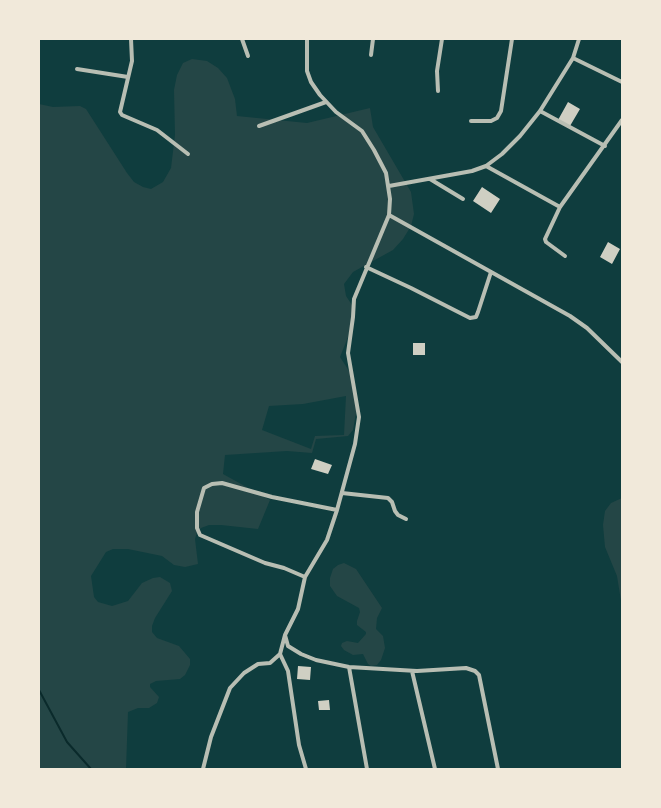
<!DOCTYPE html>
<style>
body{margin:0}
#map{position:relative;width:661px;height:808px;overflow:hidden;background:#0f3d3e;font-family:"Noto Sans",sans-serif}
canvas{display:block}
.frame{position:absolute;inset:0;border:40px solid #f1e9da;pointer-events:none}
</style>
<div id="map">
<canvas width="661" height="808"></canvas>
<div class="frame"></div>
</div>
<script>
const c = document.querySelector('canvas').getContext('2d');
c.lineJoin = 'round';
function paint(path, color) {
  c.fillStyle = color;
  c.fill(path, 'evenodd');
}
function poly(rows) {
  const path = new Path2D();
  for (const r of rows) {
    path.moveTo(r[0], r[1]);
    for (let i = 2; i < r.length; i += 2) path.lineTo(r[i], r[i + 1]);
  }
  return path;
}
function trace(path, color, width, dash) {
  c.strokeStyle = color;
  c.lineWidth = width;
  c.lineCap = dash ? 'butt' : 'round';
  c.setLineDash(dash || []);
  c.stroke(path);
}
paint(poly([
 [192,59,207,61,218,68,227,78,235,99,237,116,307,123,370,108,373,127,411,192,414,214,411,226,403,239,393,250,353,272,344,284,346,296,352,305,352,318,348,337,340,357,351,374,358,402,353,430,348,436,316,439,312,453,287,451,225,455,223,474,270,500,258,529,221,525,209,525,201,528,197,532,195,539,198,564,185,567,174,565,162,556,128,549,113,549,106,552,91,576,94,597,98,602,112,606,128,601,142,583,153,578,160,577,170,583,172,591,155,618,152,626,152,632,157,638,179,646,190,659,190,665,185,675,180,679,156,681,150,684,150,687,159,697,157,703,149,708,138,708,128,712,126,769,39,769,39,104,53,107,80,106,86,109,127,173,134,182,143,187,151,189,163,182,171,168,175,135,174,90,177,75,183,63],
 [346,396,344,435,315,436,311,449,262,430,269,406,303,404],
 [622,498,622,607,617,576,605,547,603,525,605,511,611,503],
 [344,563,356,569,382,608,377,618,376,629,383,636,385,648,381,660,377,665,371,666,368,664,363,654,353,655,344,650,341,646,342,643,347,641,358,643,366,634,366,632,357,625,357,621,360,612,359,608,337,596,330,586,330,578,333,569,338,565]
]), '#244646');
trace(poly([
 [39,690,67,742,91,769]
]), '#0a2a2b', 2);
paint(poly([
 [568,102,580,109,570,126,558,120],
 [482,187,500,199,491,213,473,201],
 [608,242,620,249,612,264,600,257],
 [413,343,425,343,425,355,413,355],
 [315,459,332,465,328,474,311,469],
 [298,666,311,667,310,680,297,679],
 [329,700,330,710,319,710,318,701]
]), '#cfcfc3');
trace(poly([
 [131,39,132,61,120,112,122,115,157,130,188,154],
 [242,39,248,56],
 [307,39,307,71,311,82,320,95,336,112,362,131,374,150,386,173,390,199,389,215,354,299,353,317,348,353,359,417,355,444,337,510,327,540,305,577,298,609,285,635,288,646,301,654,316,660,349,667,417,671,466,668,475,671,479,675,498,769],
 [371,55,373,39],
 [573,58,622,82],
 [77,69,128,77],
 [438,91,437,71,442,39],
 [540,111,605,146],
 [471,121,491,121,497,118,501,111,512,39],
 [259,126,326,102],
 [486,166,560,207],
 [430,179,463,199],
 [389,186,472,171,486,166,502,154,520,136,540,111,573,58,579,39],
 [389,215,570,316,587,328,622,362],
 [565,256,546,242,545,239,560,207,622,120],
 [366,267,411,288,470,318,476,317,478,312,491,272],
 [342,493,388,498,392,502,395,511,398,515,406,519],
 [305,577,284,568,265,563,200,535,197,528,197,512,204,488,212,484,222,483,272,497,337,510],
 [280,654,288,671,299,745,306,769],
 [349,667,367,769],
 [412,671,435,769],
 [203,769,211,737,230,688,244,673,258,664,270,663,280,654,285,635]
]), '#b8beb3', 4);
</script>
